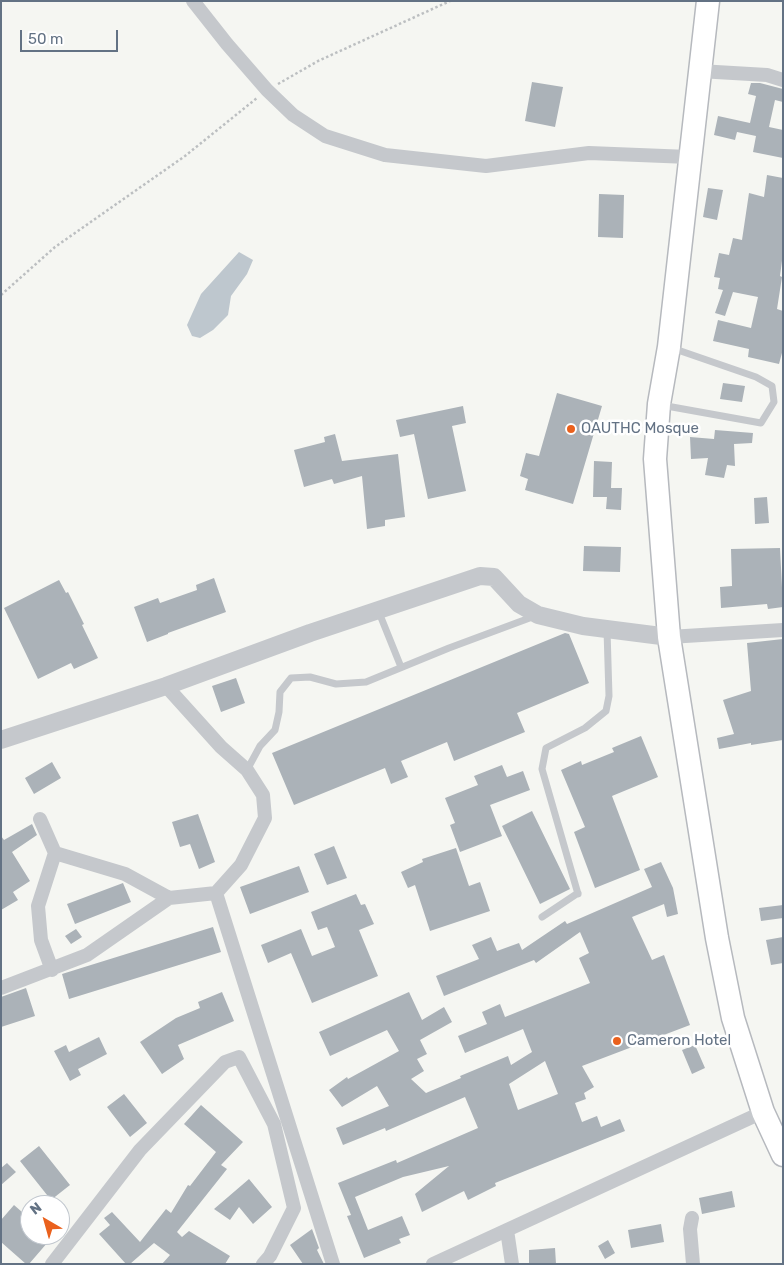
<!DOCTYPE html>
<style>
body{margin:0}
#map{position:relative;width:784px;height:1265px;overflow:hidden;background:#f5f6f2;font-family:Rubik,sans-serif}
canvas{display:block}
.frame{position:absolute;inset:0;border:2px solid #637284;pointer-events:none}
.north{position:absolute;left:20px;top:1195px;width:50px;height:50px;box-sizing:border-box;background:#fff;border:1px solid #c1c7ce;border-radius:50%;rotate:322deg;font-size:14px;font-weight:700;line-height:20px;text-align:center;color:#637284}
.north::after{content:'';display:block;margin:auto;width:18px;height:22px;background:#ea611d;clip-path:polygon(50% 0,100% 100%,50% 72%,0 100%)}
.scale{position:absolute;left:20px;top:30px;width:98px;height:22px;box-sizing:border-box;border:2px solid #637284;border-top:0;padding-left:6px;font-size:15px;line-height:18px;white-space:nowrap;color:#637284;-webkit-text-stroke:4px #fff;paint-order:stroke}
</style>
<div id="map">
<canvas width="784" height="1265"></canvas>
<div class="frame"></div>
<div class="north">N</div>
<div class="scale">50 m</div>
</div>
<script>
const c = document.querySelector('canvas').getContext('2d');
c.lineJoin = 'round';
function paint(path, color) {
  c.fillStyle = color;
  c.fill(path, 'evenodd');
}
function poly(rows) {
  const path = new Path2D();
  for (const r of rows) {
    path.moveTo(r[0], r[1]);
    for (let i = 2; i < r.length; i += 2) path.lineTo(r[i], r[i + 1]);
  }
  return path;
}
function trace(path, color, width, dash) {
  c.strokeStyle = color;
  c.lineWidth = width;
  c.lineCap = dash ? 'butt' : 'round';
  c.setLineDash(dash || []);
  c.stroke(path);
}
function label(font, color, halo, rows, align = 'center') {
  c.font = font + ' Rubik,sans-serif';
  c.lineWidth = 5;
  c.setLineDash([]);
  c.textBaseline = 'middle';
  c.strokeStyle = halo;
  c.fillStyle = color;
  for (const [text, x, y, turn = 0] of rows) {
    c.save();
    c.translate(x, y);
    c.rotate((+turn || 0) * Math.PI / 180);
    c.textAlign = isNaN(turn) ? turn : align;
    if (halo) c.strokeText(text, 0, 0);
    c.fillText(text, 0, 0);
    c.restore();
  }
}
paint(poly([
 [239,252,253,260,247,274,231,296,228,315,213,330,200,338,192,336,187,325,201,294]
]), '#bec7ce');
paint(poly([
 [532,82,563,87,555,127,525,121],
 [751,83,760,83,783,89,783,102,775,100,769,127,783,130,783,158,753,152,756,136,737,132,735,140,714,135,718,116,750,123,756,96,748,94],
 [767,175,783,178,783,253,780,276,782,277,777,309,783,311,783,349,779,364,748,357,749,349,713,341,718,320,751,328,758,297,733,292,725,316,715,313,723,290,718,289,720,278,714,277,719,253,729,255,733,238,742,240,749,193,764,197],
 [708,188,723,190,717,220,703,217],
 [599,194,624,195,623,238,598,237],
 [723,383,745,386,742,402,720,399],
 [557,393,602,406,573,504,525,490,528,479,520,476,526,453,539,456],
 [463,406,466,423,452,426,466,491,428,499,414,434,400,437,396,420],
 [715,430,753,433,752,443,734,444,735,466,727,465,724,478,705,475,708,458,691,459,690,437,714,439],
 [335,434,342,461,398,454,405,517,385,520,385,526,367,529,362,476,334,484,332,479,304,487,294,450,325,442,324,437],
 [594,461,612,462,611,488,622,488,621,510,606,509,607,497,593,497],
 [767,497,769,523,755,524,754,498],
 [584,546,621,547,620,572,583,571],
 [780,548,783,607,768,609,767,604,721,608,720,587,732,586,731,549],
 [214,578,226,612,168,633,168,634,147,642,134,607,158,598,160,603,197,590,196,585],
 [59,580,66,593,68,592,84,624,82,625,98,658,74,669,71,663,38,679,4,608],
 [565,633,569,634,589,683,517,713,525,732,454,761,447,742,401,761,408,777,391,784,385,768,294,805,272,753],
 [783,639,783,740,751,745,751,743,719,749,717,738,734,734,723,700,751,691,747,643],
 [236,678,245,703,221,712,212,686],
 [641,736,658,777,612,796,640,870,595,888,574,832,585,827,561,770,581,761,582,765,614,752,612,748],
 [52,762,61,778,34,794,25,778],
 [502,765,507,777,523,771,530,790,490,805,502,836,460,852,450,825,455,823,445,798,478,785,474,776],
 [532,811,570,889,540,904,502,826],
 [198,814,215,862,199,869,190,844,180,847,172,822],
 [32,824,37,835,12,852,30,881,13,892,18,900,1,910,1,836,4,840],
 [334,846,347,878,327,885,314,854],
 [456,848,469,886,480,882,490,911,430,931,415,885,408,888,401,872,423,862,422,859],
 [661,862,673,888,678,914,667,917,664,904,632,917,652,960,664,955,690,1025,582,1066,594,1087,584,1093,586,1099,575,1103,582,1122,597,1116,601,1127,620,1119,625,1131,495,1183,496,1186,468,1200,464,1191,422,1212,415,1194,449,1166,403,1177,355,1197,368,1230,402,1216,410,1235,399,1239,401,1243,364,1258,347,1216,351,1215,338,1183,396,1160,397,1163,478,1128,465,1097,386,1131,385,1128,343,1145,336,1128,389,1106,377,1086,342,1107,329,1090,347,1077,348,1079,399,1051,387,1030,330,1056,319,1032,409,992,422,1020,444,1007,452,1022,420,1040,427,1054,417,1059,424,1071,411,1079,426,1093,461,1078,460,1076,508,1056,511,1065,532,1052,523,1029,465,1053,458,1036,487,1024,482,1012,500,1004,505,1017,590,983,579,958,589,953,580,932,536,963,534,960,444,996,436,976,479,959,472,945,491,937,497,951,519,943,522,950,565,921,567,924,652,887,644,869],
 [545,1061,558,1094,518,1110,509,1084],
 [299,866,309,892,250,914,240,887],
 [123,883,131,902,75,924,67,904],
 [356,894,361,905,365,904,374,924,359,930,378,976,312,1003,291,953,268,963,261,945,301,929,312,956,335,947,327,927,318,930,311,912],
 [783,905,783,918,761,921,759,908],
 [213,927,221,952,69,999,62,974],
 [76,929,82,937,71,944,65,936],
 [783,937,783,963,771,965,766,940],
 [26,988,35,1016,1,1027,1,997],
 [222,992,234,1021,178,1045,184,1059,162,1074,140,1042,176,1018,200,1008,198,1002],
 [99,1037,107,1054,78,1069,81,1075,70,1081,54,1051,66,1045,69,1052],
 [695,1045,705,1068,692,1074,682,1050],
 [124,1094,147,1123,130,1137,107,1107],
 [201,1105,243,1142,221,1165,227,1169,177,1232,182,1237,189,1231,230,1256,225,1264,162,1264,170,1255,154,1243,130,1264,126,1264,99,1234,110,1225,104,1218,112,1212,140,1242,166,1209,171,1213,188,1185,190,1186,216,1152,184,1124],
 [39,1146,70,1185,51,1200,20,1161],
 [7,1163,16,1172,1,1185,1,1168],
 [249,1179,272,1207,253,1224,239,1207,230,1220,214,1209],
 [732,1191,735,1207,702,1214,699,1198],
 [14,1205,30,1219,30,1235,54,1235,29,1264,26,1264,1,1242,1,1220],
 [661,1224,664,1242,631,1248,628,1230],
 [312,1229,319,1248,317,1250,324,1264,303,1264,290,1245],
 [608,1240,615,1253,605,1259,598,1246],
 [555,1248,556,1264,529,1264,529,1250]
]), '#abb2b8');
const primary = poly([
 [708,1,669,347,659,404,655,459,669,637,717,938,733,1018,763,1112,783,1155]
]);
trace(primary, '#b6b9be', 25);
trace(poly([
 [278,84,318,61,450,1],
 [1,295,55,247,185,156,257,98]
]), '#bcbfc1', 2.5, [2.5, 2.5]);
trace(poly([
 [661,405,761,423,774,402,772,386,756,377,672,348],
 [378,610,401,667],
 [247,770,260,746,275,730,279,712,280,692,291,678,310,677,336,684,366,682,449,648,535,616],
 [578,894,542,769,546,748,585,728,606,711,609,696,607,630],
 [542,917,578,893]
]), '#c5c8cc', 7);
trace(poly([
 [193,1,227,44,267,90,293,115,325,136,385,155,486,166,589,153,689,157],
 [699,71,767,75,783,80],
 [669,637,783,630],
 [40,819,55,853,38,906,41,940,52,970],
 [55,853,125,874,169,898],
 [216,893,333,1264],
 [1,988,87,955,169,898,216,893,241,865,265,818,263,795,247,770,221,747,166,686],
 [692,1218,690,1229,693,1264],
 [507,1230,512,1264],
 [52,1264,140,1150,225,1062,239,1057,274,1124,294,1208,270,1256,263,1264],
 [433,1264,763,1112]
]), '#c5c8cc', 14);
trace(poly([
 [1,740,166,686,310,633,480,576,494,577,519,604,538,615,583,626,669,637]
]), '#c5c8cc', 18);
trace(primary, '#fff', 22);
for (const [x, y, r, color] of [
 [571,429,5,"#ea611d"],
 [617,1041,5,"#ea611d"]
]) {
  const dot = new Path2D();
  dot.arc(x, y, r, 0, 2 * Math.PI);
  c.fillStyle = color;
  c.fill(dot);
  trace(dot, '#fff', 2);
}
label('15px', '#637284', '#fff', [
 ["OAUTHC Mosque",581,429],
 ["Cameron Hotel",627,1041]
], 'left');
</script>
